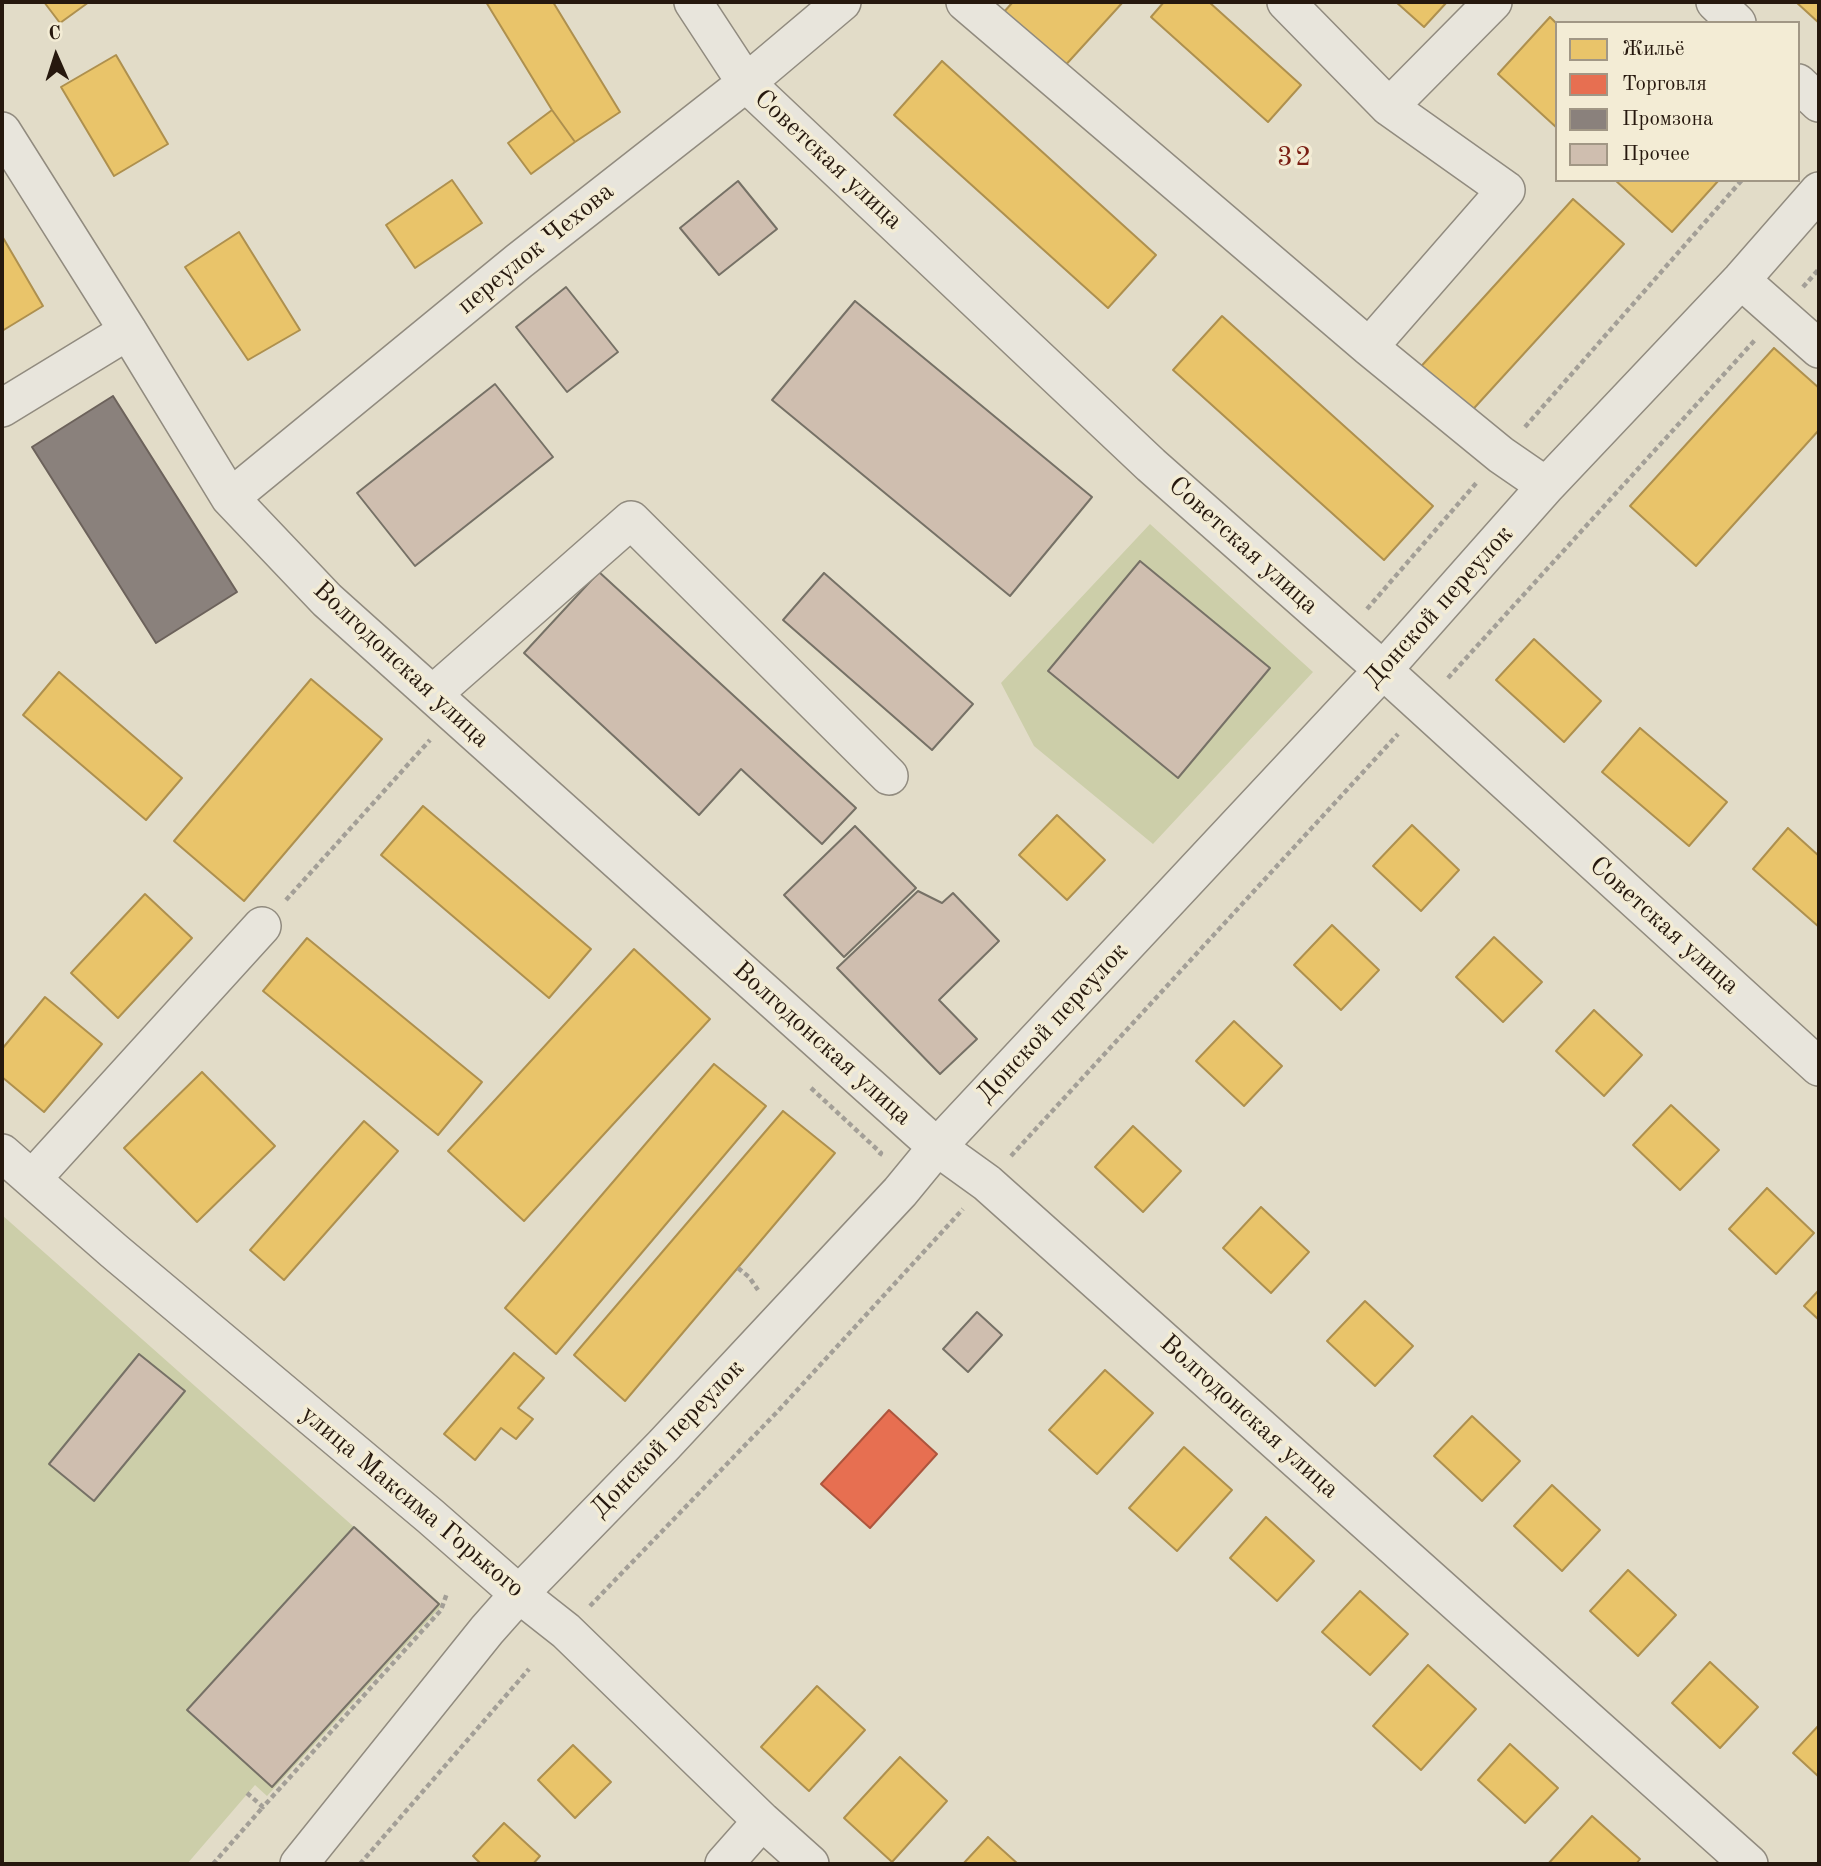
<!DOCTYPE html>
<meta charset="utf-8">
<style>
body{margin:0}
#map{position:relative;width:1821px;height:1866px;overflow:hidden;background:#e2dcc8;font-family:"Old Standard TT",serif}
canvas{display:block}
.frame{position:absolute;inset:0;border:4px solid #26180e;pointer-events:none}
.legend{position:absolute;left:1555px;top:21px;width:245px;height:161px;box-sizing:border-box;background:#f3ecd5;border:2px solid #a19785;margin:0;padding:9px 12px;list-style:none;font-size:21px;color:#26180e}
.legend li{display:flex;align-items:center;gap:14px;height:35px}
.legend b{width:35px;border:2px solid #a19785}
.north{position:absolute;left:21px;top:21px;width:70px;height:70px;-webkit-text-stroke:5px #f3ecd5;paint-order:stroke;rotate:357deg;font-size:19px;font-weight:700;line-height:28px;text-align:center;color:#26180e}
.north::after{content:'';display:block;margin:auto;width:24px;height:32px;background:#26180e;clip-path:polygon(50% 0,100% 100%,50% 72%,0 100%)}
</style>
<div id="map">
<canvas width="1821" height="1866"></canvas>
<div class="frame"></div>
<ul class="legend">
<li><b style="height:19px;background:#e9c46a"></b>Жильё</li>
<li><b style="height:19px;background:#e76f51"></b>Торговля</li>
<li><b style="height:19px;background:#8a817c"></b>Промзона</li>
<li><b style="height:19px;background:#cfbeaf"></b>Прочее</li>
</ul>
<div class="north">С</div>
</div>
<script>
const c = document.querySelector('canvas').getContext('2d');
c.lineJoin = 'round';
function paint(path, color) {
  c.fillStyle = color;
  c.fill(path, 'evenodd');
}
function poly(rows) {
  const path = new Path2D();
  for (const r of rows) {
    path.moveTo(r[0], r[1]);
    for (let i = 2; i < r.length; i += 2) path.lineTo(r[i], r[i + 1]);
  }
  return path;
}
function trace(path, color, width, dash) {
  c.strokeStyle = color;
  c.lineWidth = width;
  c.lineCap = dash ? 'butt' : 'round';
  c.setLineDash(dash || []);
  c.stroke(path);
}
function label(font, color, halo, rows, align = 'center') {
  c.font = font + ' "Old Standard TT",serif';
  c.lineWidth = 7;
  c.setLineDash([]);
  c.textBaseline = 'middle';
  c.strokeStyle = halo;
  c.fillStyle = color;
  for (const [text, x, y, turn = 0] of rows) {
    c.save();
    c.translate(x, y);
    c.rotate((+turn || 0) * Math.PI / 180);
    c.textAlign = isNaN(turn) ? turn : align;
    if (halo) c.strokeText(text, 0, 0);
    c.fillText(text, 0, 0);
    c.restore();
  }
}
paint(poly([
 [1150,524,1313,672,1153,844,1034,746,1001,683],
 [2,1215,442,1605,267,1796,255,1785,187,1864,2,1864]
]), '#cccea9');
const homes = poly([
 [44,2,89,2,60,23,44,2],
 [486,2,553,2,620,112,575,142,552,110,486,2],
 [1013,2,1123,2,1062,69,1002,14,1013,2],
 [1164,2,1209,2,1301,85,1268,122,1151,17,1164,2],
 [1396,2,1447,2,1424,27,1396,2],
 [1796,2,1819,2,1819,23,1796,2],
 [1550,17,1557,24,1557,128,1498,74,1550,17],
 [116,55,168,144,114,176,61,87,116,55],
 [942,61,1156,255,1108,308,894,115,942,61],
 [552,110,575,142,531,174,508,143,552,110],
 [452,180,482,223,415,268,386,225,452,180],
 [1615,180,1719,180,1672,232,1615,180],
 [1573,199,1624,244,1466,417,1416,372,1573,199],
 [239,232,300,330,248,360,185,267,239,232],
 [2,236,43,306,2,331,2,236],
 [1222,316,1433,506,1384,560,1173,370,1222,316],
 [1774,348,1819,388,1819,430,1696,566,1630,506,1774,348],
 [1534,639,1601,701,1564,742,1496,680,1534,639],
 [59,672,182,778,146,820,23,715,59,672],
 [311,679,382,739,244,901,174,841,311,679],
 [1640,728,1727,802,1689,846,1602,772,1640,728],
 [423,806,591,949,549,998,381,855,423,806],
 [1057,815,1105,860,1067,900,1019,855,1057,815],
 [1412,825,1459,870,1421,911,1373,866,1412,825],
 [1788,828,1819,856,1819,927,1753,869,1788,828],
 [145,894,192,938,118,1018,71,973,145,894],
 [1332,925,1379,970,1341,1010,1294,965,1332,925],
 [1494,937,1542,982,1503,1022,1456,977,1494,937],
 [307,938,482,1082,438,1135,263,991,307,938],
 [634,949,710,1019,524,1221,448,1151,634,949],
 [45,997,102,1044,44,1112,2,1077,2,1049,45,997],
 [1594,1010,1642,1055,1604,1096,1556,1051,1594,1010],
 [1234,1021,1282,1066,1244,1106,1196,1061,1234,1021],
 [714,1064,766,1106,556,1354,505,1308,714,1064],
 [202,1072,275,1146,197,1222,124,1148,202,1072],
 [1671,1105,1719,1150,1680,1190,1633,1145,1671,1105],
 [783,1111,835,1153,625,1401,574,1355,783,1111],
 [364,1121,398,1151,284,1280,250,1250,364,1121],
 [1133,1126,1181,1171,1143,1212,1095,1167,1133,1126],
 [1767,1188,1814,1233,1776,1274,1729,1229,1767,1188],
 [1261,1207,1309,1252,1271,1293,1223,1248,1261,1207],
 [1819,1290,1819,1320,1804,1306,1819,1290],
 [1365,1301,1413,1346,1375,1386,1327,1341,1365,1301],
 [514,1353,544,1378,518,1408,533,1419,516,1439,501,1428,475,1460,444,1434,514,1353],
 [1105,1370,1153,1413,1097,1474,1049,1430,1105,1370],
 [1472,1416,1520,1461,1482,1501,1434,1456,1472,1416],
 [1184,1447,1232,1490,1177,1551,1129,1508,1184,1447],
 [1552,1485,1600,1530,1562,1571,1514,1526,1552,1485],
 [1266,1517,1314,1561,1277,1601,1230,1558,1266,1517],
 [1628,1570,1676,1615,1638,1656,1590,1611,1628,1570],
 [1360,1591,1408,1634,1370,1675,1322,1632,1360,1591],
 [1710,1662,1758,1707,1720,1748,1672,1703,1710,1662],
 [1428,1665,1476,1709,1421,1770,1373,1726,1428,1665],
 [817,1686,865,1730,809,1791,761,1747,817,1686],
 [1819,1725,1819,1777,1793,1753,1819,1725],
 [1510,1744,1558,1788,1525,1823,1478,1780,1510,1744],
 [573,1745,611,1782,575,1818,538,1780,573,1745],
 [900,1757,947,1801,892,1862,844,1818,900,1757],
 [1592,1816,1640,1859,1636,1864,1548,1864,1592,1816],
 [504,1823,540,1856,533,1864,481,1864,473,1856,504,1823],
 [988,1837,1018,1864,963,1864,988,1837]
]);
paint(homes, '#e9c46a');
trace(homes, '#ae904e', 2);
const shops = poly([
 [889,1410,937,1454,870,1528,821,1484,889,1410]
]);
paint(shops, '#e76f51');
trace(shops, '#ad553d', 2);
const industry = poly([
 [113,396,237,592,156,643,32,447,113,396]
]);
paint(industry, '#8a817c');
trace(industry, '#6c625b', 2);
const building = poly([
 [738,181,777,229,719,275,680,228,738,181],
 [566,287,618,352,567,392,516,327,566,287],
 [855,301,1092,497,1010,596,772,400,855,301],
 [495,384,553,457,415,566,357,493,495,384],
 [1140,561,1270,668,1178,778,1048,671,1140,561],
 [599,572,856,808,822,844,741,769,699,815,524,653,599,572],
 [824,573,973,704,932,750,783,620,824,573],
 [855,826,916,888,844,957,784,895,855,826],
 [918,891,942,903,953,893,999,941,939,1000,977,1039,940,1074,837,968,918,891],
 [977,1312,1002,1335,968,1372,943,1349,977,1312],
 [139,1354,185,1391,94,1501,49,1464,139,1354],
 [354,1527,439,1604,272,1787,187,1710,354,1527]
]);
paint(building, '#cfbeaf');
trace(building, '#767166', 2);
const minor = poly([
 [693,2,746,83,1151,465,1383,670,1819,1067],
 [965,2,1369,347,1501,455,1546,486],
 [1286,2,1389,107,1493,2],
 [1715,2,1737,23],
 [1798,83,1819,103],
 [2,131,128,331,230,498,327,600,937,1147,987,1183,1749,1864],
 [1741,280,1819,349],
 [1369,347,1506,190,1389,107],
 [2,408,128,331],
 [230,498,519,261,746,83,842,2],
 [433,694,631,520,889,776],
 [2,1153,114,1251,430,1516,519,1594,566,1631,762,1821,810,1864],
 [32,1179,262,926],
 [299,1864,487,1630,519,1594,663,1446,900,1192,937,1147,1383,670,1546,486,1741,280,1819,191],
 [724,1864,762,1821]
]);
trace(minor, '#918b7f', 40);
trace(poly([
 [1803,287,1819,269],
 [1525,427,1742,180],
 [1367,609,1478,481],
 [1448,678,1755,340],
 [286,900,430,740],
 [811,1088,881,1153,879,1156],
 [1011,1156,1398,734],
 [738,1268,749,1277,758,1290],
 [590,1606,778,1411,963,1209],
 [247,1793,263,1807,441,1610,447,1593],
 [213,1864,263,1807],
 [360,1864,529,1669]
]), '#a39f97', 4.5, [5, 3.5]);
trace(minor, '#e8e5dc', 37);
label('26px', '#26180e', '#f3ecd5', [
 ["Советская улица",828,160,43],
 ["переулок Чехова",536,249,-39],
 ["Советская улица",1243,546,42],
 ["Донской переулок",1439,607,-48],
 ["Волгодонская улица",401,665,43],
 ["Советская улица",1664,926,42],
 ["Донской переулок",1053,1023,-47],
 ["Волгодонская улица",822,1044,42],
 ["Волгодонская улица",1249,1417,42],
 ["Донской переулок",668,1439,-46],
 ["улица Максима Горького",412,1502,40]
]);
c.letterSpacing = '2px';
label('28px', '#7a1f14', '#f3ecd5', [
 ["32",1295,158]
]);
c.letterSpacing = '0px';
</script>
